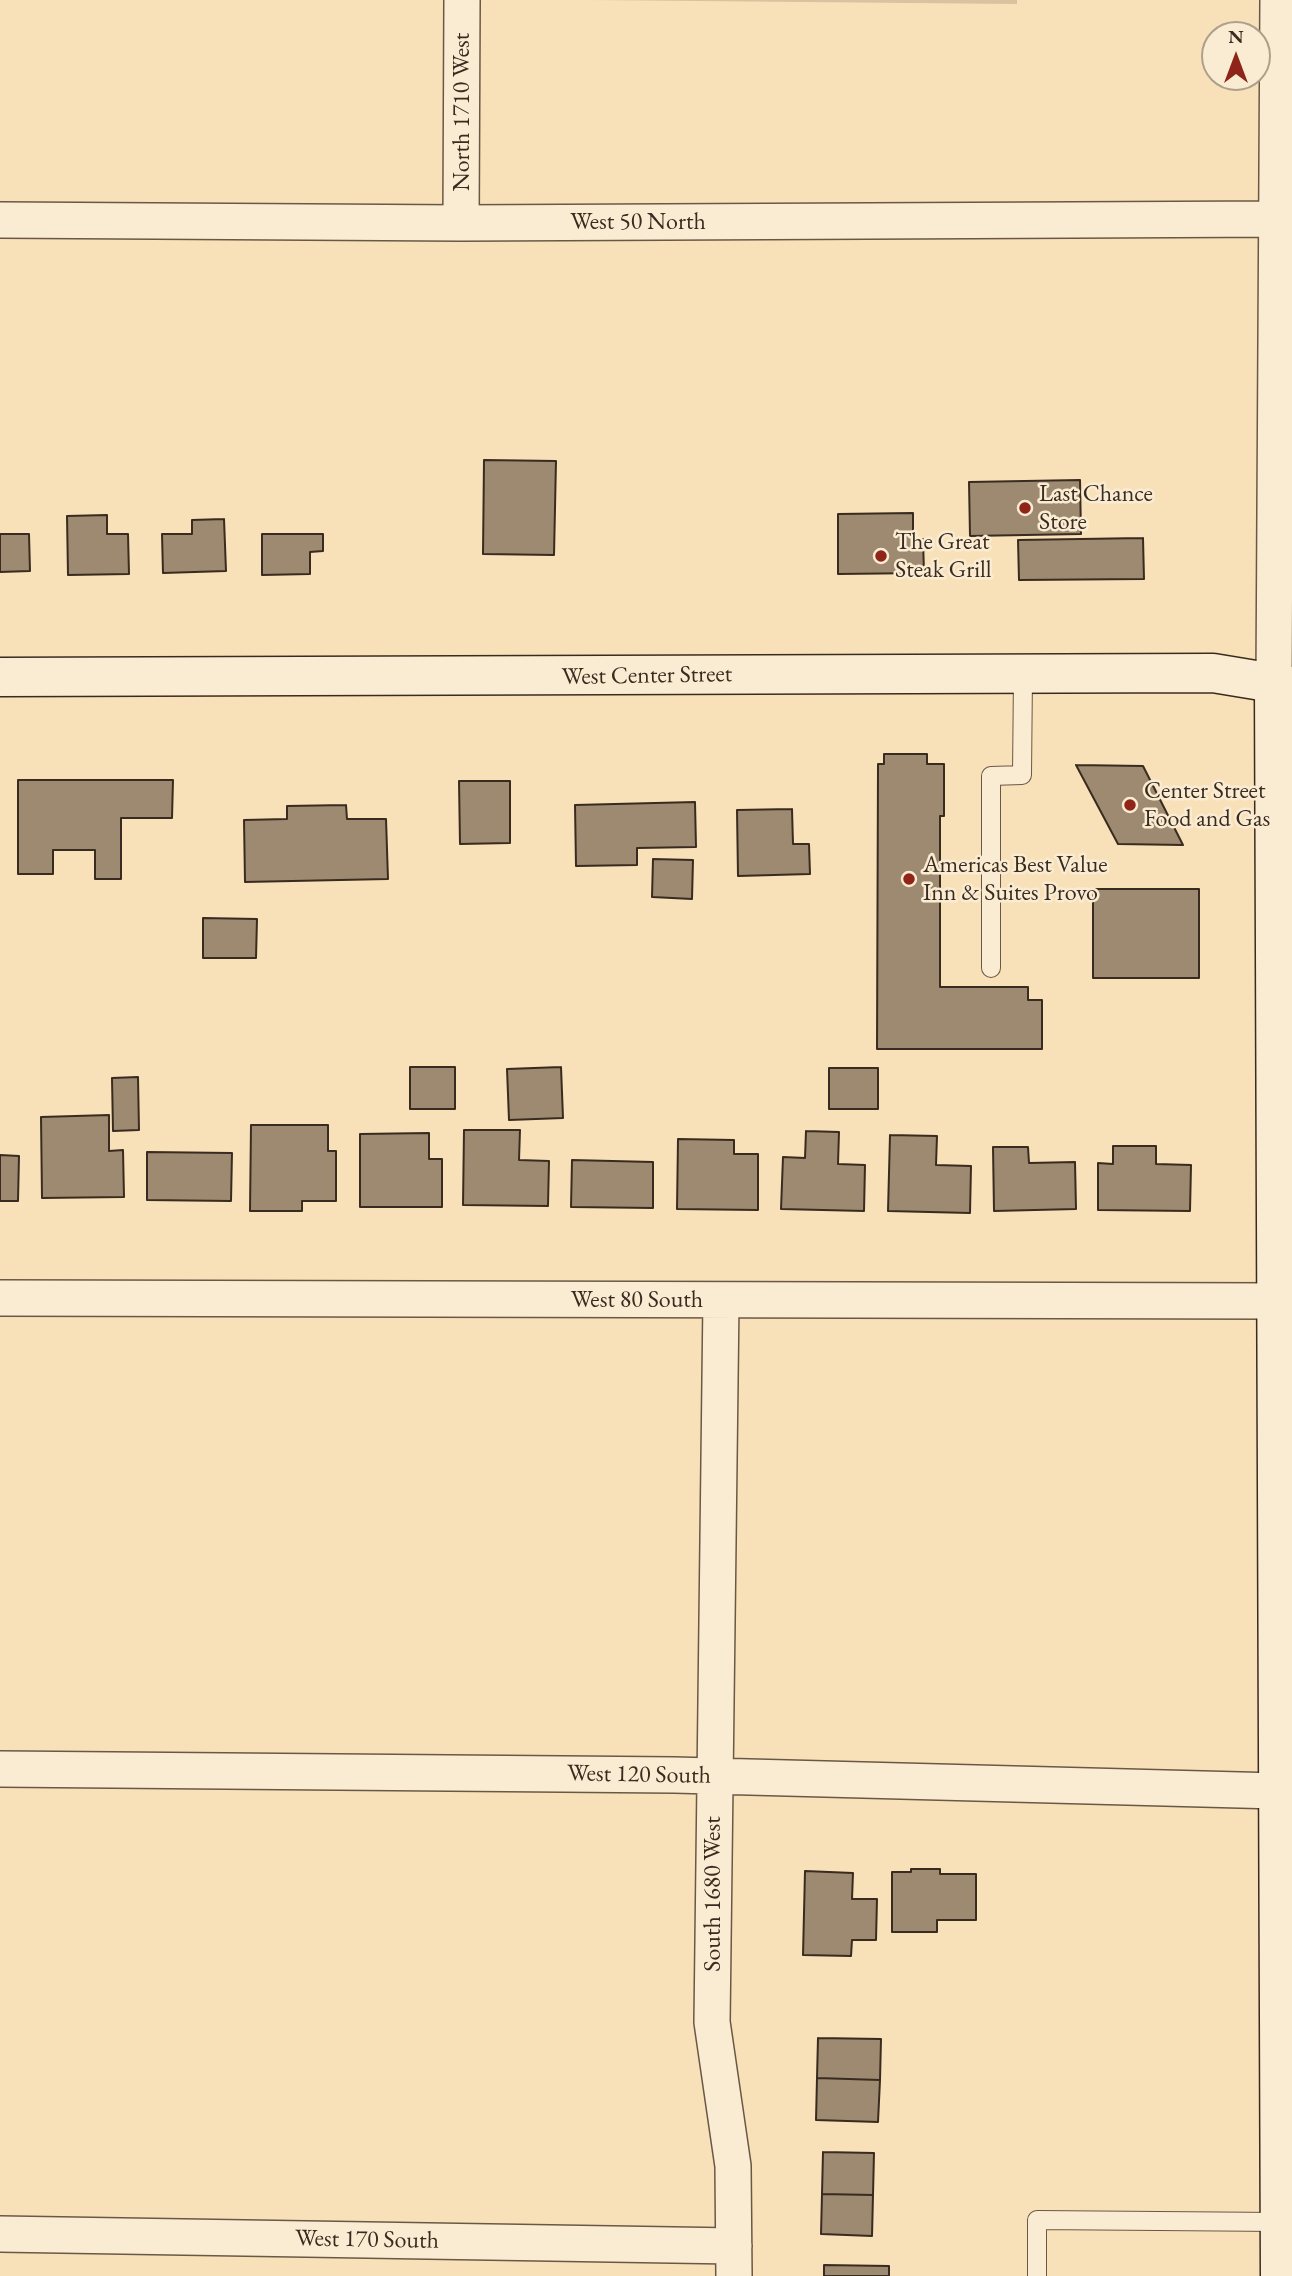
<!DOCTYPE html>
<style>
body{margin:0}
#map{position:relative;width:1292px;height:2276px;overflow:hidden;background:#f8e1b9;font-family:"EB Garamond",serif}
canvas{display:block}
.north{position:absolute;left:1201px;top:21px;width:70px;height:70px;box-sizing:border-box;background:#faecd2;border:2px solid #ad9f8b;border-radius:50%;rotate:0deg;font-size:19px;font-weight:700;line-height:28px;text-align:center;color:#3a2b20}
.north::after{content:'';display:block;margin:auto;width:24px;height:32px;background:#8f2418;clip-path:polygon(50% 0,100% 100%,50% 72%,0 100%)}
</style>
<div id="map">
<canvas width="1292" height="2276"></canvas>
<div class="north">N</div>
</div>
<script>
const c = document.querySelector('canvas').getContext('2d');
c.lineJoin = 'round';
function paint(path, color) {
  c.fillStyle = color;
  c.fill(path, 'evenodd');
}
function poly(rows) {
  const path = new Path2D();
  for (const r of rows) {
    path.moveTo(r[0], r[1]);
    for (let i = 2; i < r.length; i += 2) path.lineTo(r[i], r[i + 1]);
  }
  return path;
}
function trace(path, color, width, dash) {
  c.strokeStyle = color;
  c.lineWidth = width;
  c.lineCap = dash ? 'butt' : 'round';
  c.setLineDash(dash || []);
  c.stroke(path);
}
function label(font, color, halo, rows, align = 'center') {
  c.font = font + ' "EB Garamond",serif';
  c.lineWidth = 5;
  c.setLineDash([]);
  c.textBaseline = 'middle';
  c.strokeStyle = halo;
  c.fillStyle = color;
  for (const [text, x, y, turn = 0] of rows) {
    c.save();
    c.translate(x, y);
    c.rotate((+turn || 0) * Math.PI / 180);
    c.textAlign = isNaN(turn) ? turn : align;
    if (halo) c.strokeText(text, 0, 0);
    c.fillText(text, 0, 0);
    c.restore();
  }
}
paint(poly([
 [590,0,1017,0,1017,4]
]), '#d8c29f');
const building = poly([
 [484,460,556,461,554,555,483,554,484,460],
 [1080,480,1081,534,970,536,969,482,1080,480],
 [913,513,913,539,923,539,924,573,838,574,838,514,913,513],
 [107,515,107,534,128,534,129,574,68,575,67,516,107,515],
 [224,519,226,571,163,573,162,534,192,534,192,520,224,519],
 [0,534,29,534,30,571,0,572,0,534],
 [262,534,323,534,323,551,310,552,310,574,262,575,262,534],
 [1143,538,1144,579,1019,580,1018,540,1143,538],
 [884,754,927,754,927,764,944,764,944,816,940,816,940,987,1028,987,1028,1000,1042,1000,1042,1049,877,1049,878,764,884,764,884,754],
 [1076,765,1143,766,1183,845,1118,844,1076,765],
 [18,780,173,780,172,818,121,818,121,879,95,879,95,850,53,850,53,874,18,874,18,780],
 [459,781,510,781,510,843,460,844,459,781],
 [695,802,696,847,637,848,637,865,576,866,575,805,695,802],
 [346,805,347,819,386,819,388,879,245,882,244,820,287,819,287,806,346,805],
 [792,809,793,844,809,844,810,874,738,876,737,810,792,809],
 [653,859,693,860,692,899,652,897,653,859],
 [1093,889,1199,889,1199,978,1093,978,1093,889],
 [203,918,257,919,256,958,203,958,203,918],
 [410,1067,455,1067,455,1109,410,1109,410,1067],
 [561,1067,563,1118,509,1120,507,1069,561,1067],
 [829,1068,878,1068,878,1109,829,1109,829,1068],
 [138,1077,139,1130,113,1131,112,1078,138,1077],
 [109,1115,109,1151,123,1150,124,1197,42,1198,41,1117,109,1115],
 [251,1125,328,1125,328,1151,336,1151,336,1201,302,1201,302,1211,250,1211,251,1125],
 [464,1130,520,1130,519,1160,549,1161,548,1206,463,1205,464,1130],
 [806,1131,839,1132,838,1164,865,1165,864,1211,781,1209,783,1157,805,1158,806,1131],
 [429,1133,429,1159,442,1159,442,1207,360,1207,360,1134,429,1133],
 [890,1135,937,1136,936,1165,971,1166,970,1213,888,1211,890,1135],
 [678,1139,734,1140,734,1154,758,1154,758,1210,677,1209,678,1139],
 [1113,1146,1156,1146,1156,1164,1191,1165,1190,1211,1098,1210,1098,1163,1113,1164,1113,1146],
 [993,1147,1028,1147,1029,1163,1075,1162,1076,1209,994,1211,993,1147],
 [147,1152,232,1153,231,1201,147,1200,147,1152],
 [0,1155,19,1156,18,1201,0,1201,0,1155],
 [572,1160,653,1162,653,1208,571,1207,572,1160],
 [911,1869,940,1869,940,1874,976,1874,976,1920,937,1920,937,1932,892,1932,892,1872,911,1872,911,1869],
 [805,1871,853,1873,852,1899,877,1899,876,1940,852,1940,851,1956,803,1955,805,1871],
 [818,2038,881,2039,880,2080,817,2078,818,2038],
 [817,2078,880,2080,878,2122,816,2120,817,2078],
 [823,2152,874,2153,873,2195,822,2194,823,2152],
 [822,2194,873,2195,872,2236,821,2234,822,2194],
 [824,2265,889,2266,889,2276,824,2276,824,2265]
]);
paint(building, '#9d8a70');
trace(building, '#3a2b20', 2);
const lane = poly([
 [991,968,991,776,1022,775,1023,675],
 [1037,2276,1037,2220,1280,2222]
]);
const street = poly([
 [0,220,461,223,1277,219],
 [461,223,462,0],
 [1274,684,1278,0],
 [0,1298,1275,1301],
 [721,1300,712,2022,733,2166,734,2276],
 [0,1769,674,1775,1278,1791],
 [0,2234,734,2246]
]);
const secondary = poly([
 [0,677,1213,673,1292,686],
 [1274,684,1280,2276]
]);
trace(lane, '#6a5846', 20);
trace(street, '#6a5846', 38);
trace(secondary, '#3a2b20', 41);
trace(lane, '#faecd2', 18);
trace(street, '#faecd2', 35);
trace(secondary, '#faecd2', 38);
for (const [x, y, r, color] of [
 [1025,508,7,"#8f2418"],
 [881,556,7,"#8f2418"],
 [1130,805,7,"#8f2418"],
 [909,879,7,"#8f2418"]
]) {
  const dot = new Path2D();
  dot.arc(x, y, r, 0, 2 * Math.PI);
  c.fillStyle = color;
  c.fill(dot);
  trace(dot, '#faecd2', 2.5);
}
label('24px', '#3a2b20', '#faecd2', [
 ["North 1710 West",462,112,-90],
 ["West 50 North",638,222],
 ["West Center Street",647,676,-1],
 ["West 80 South",637,1300],
 ["West 120 South",639,1775,1],
 ["South 1680 West",713,1894,-90],
 ["West 170 South",367,2240,1]
]);
label('24px', '#3a2b20', '#faecd2', [
 ["Last Chance",1039,494],
 ["Store",1039,522],
 ["The Great",895,542],
 ["Steak Grill",895,570],
 ["Center Street",1144,791],
 ["Food and Gas",1144,819],
 ["Americas Best Value",923,865],
 ["Inn & Suites Provo",923,893]
], 'left');
</script>
